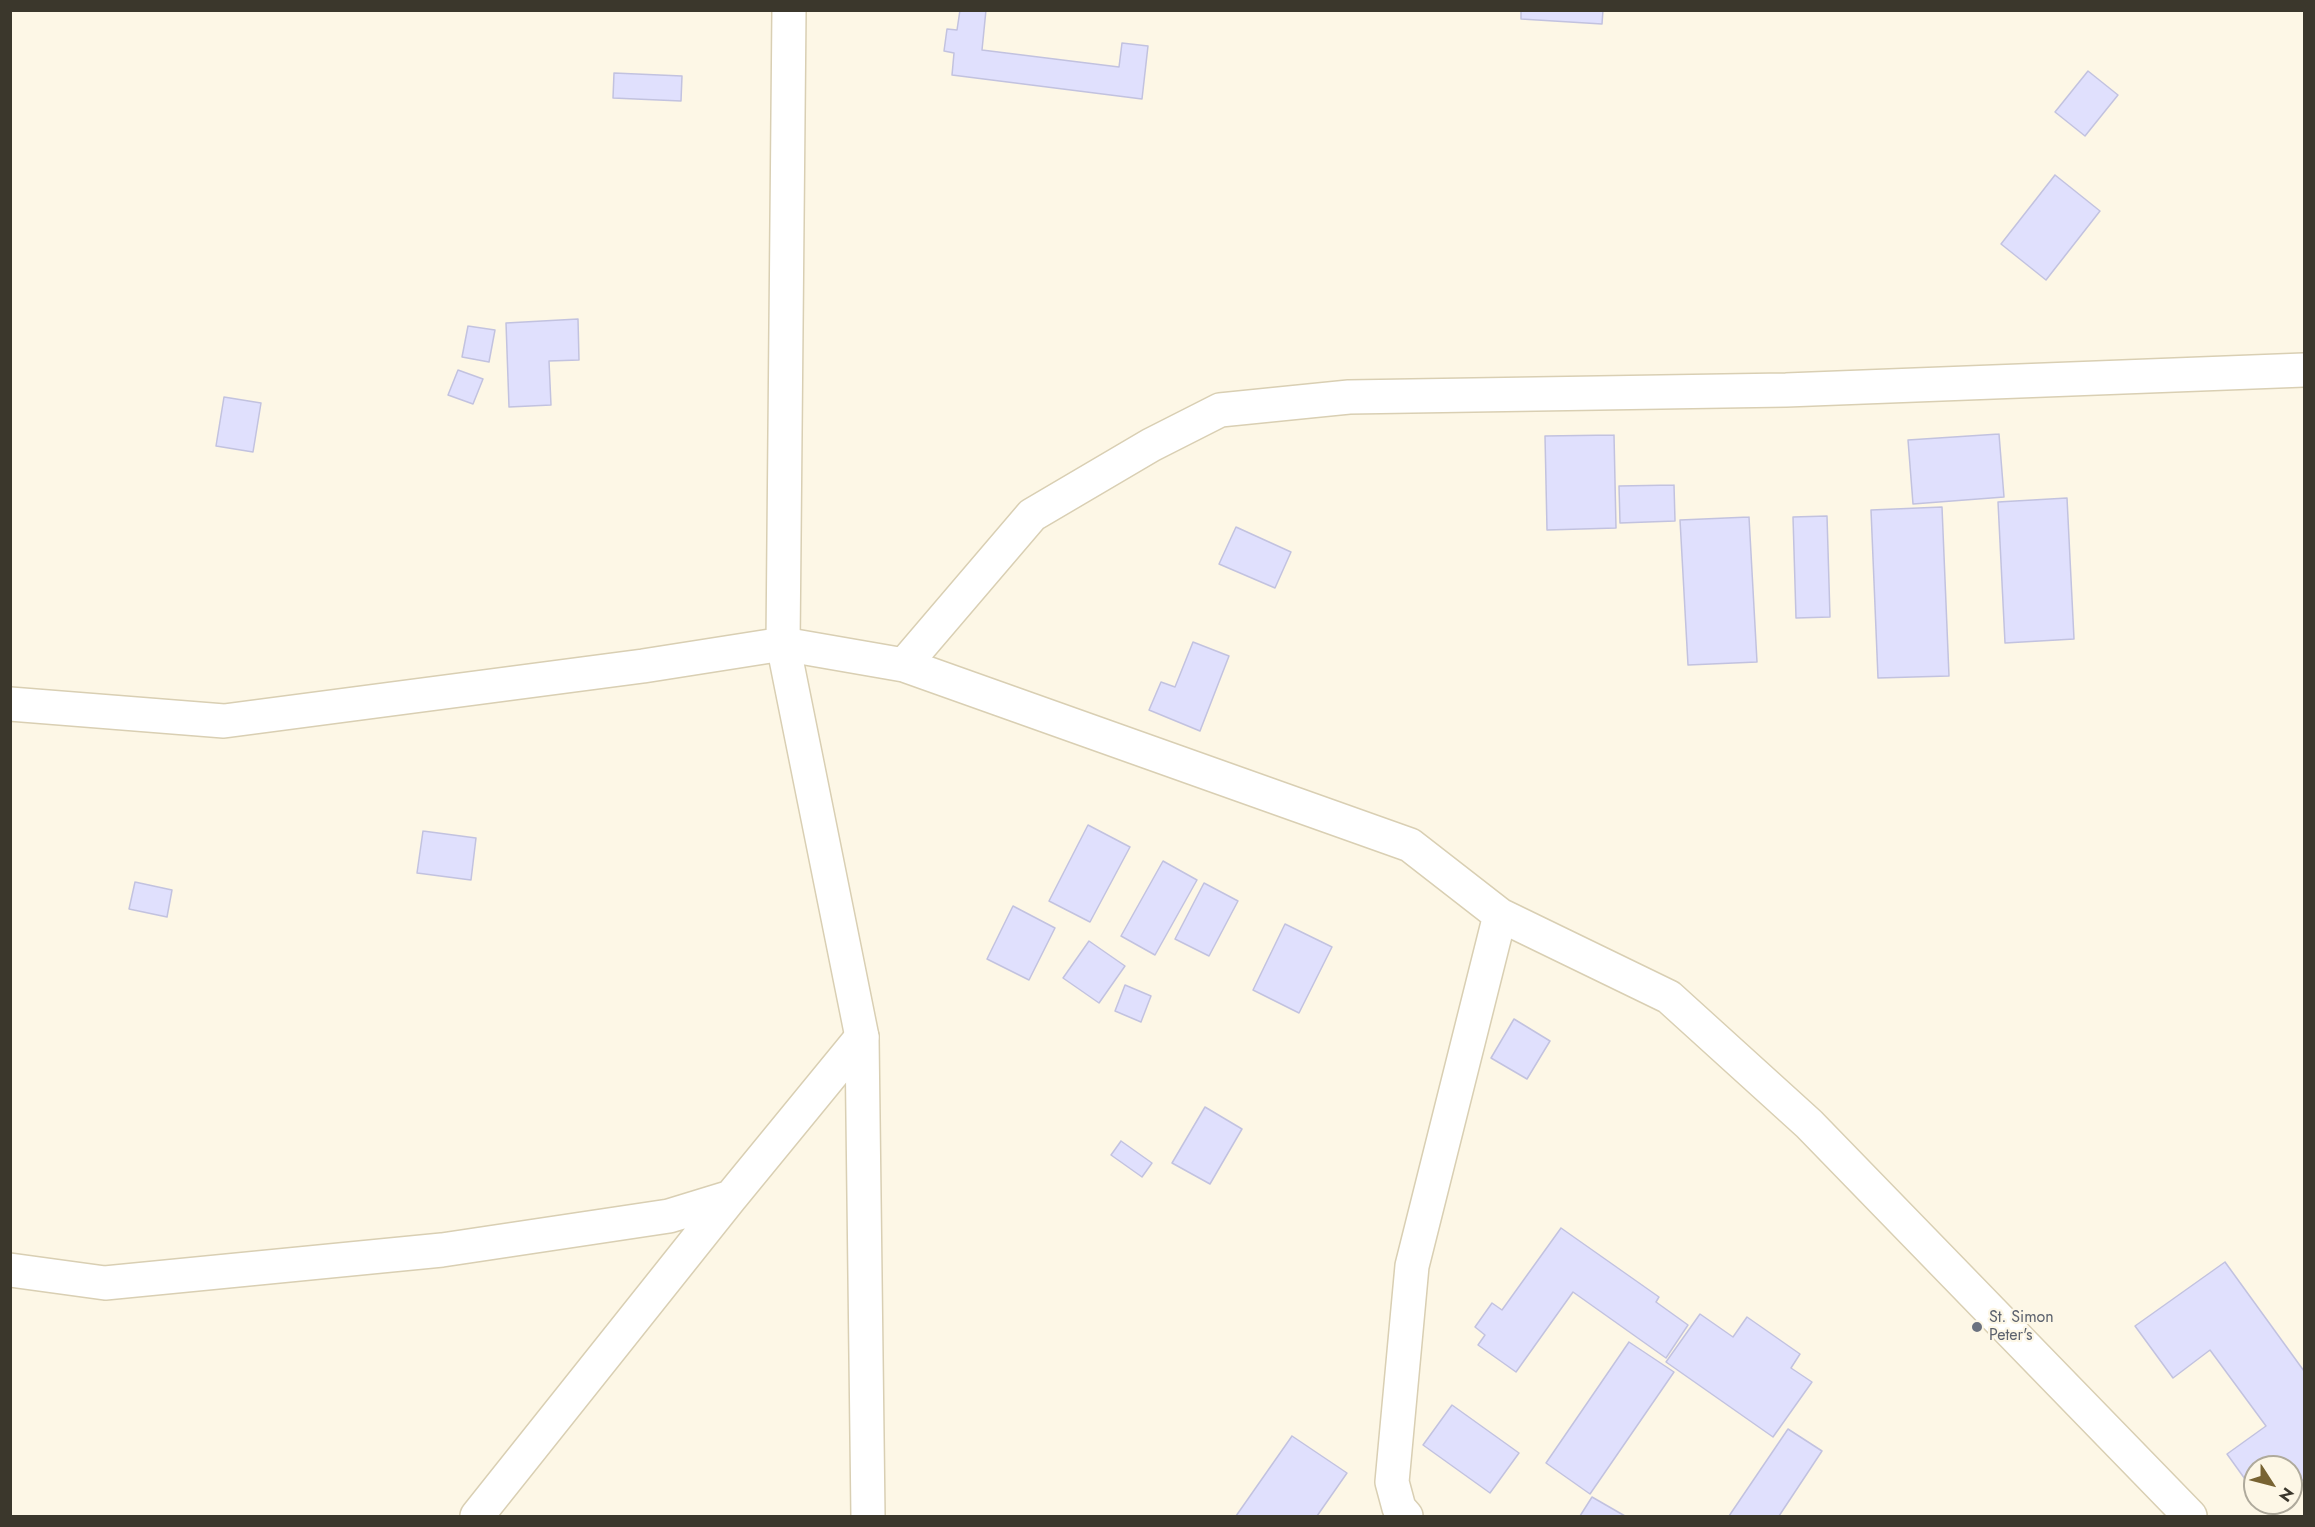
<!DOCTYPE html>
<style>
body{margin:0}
#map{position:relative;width:2315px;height:1527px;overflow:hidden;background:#fdf7e6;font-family:Jost,sans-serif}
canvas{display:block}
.frame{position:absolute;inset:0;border:12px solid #3b372c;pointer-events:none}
.north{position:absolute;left:2243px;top:1455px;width:60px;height:60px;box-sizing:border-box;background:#fdf7e6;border:2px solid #afaa9c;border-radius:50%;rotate:126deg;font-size:16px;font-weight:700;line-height:24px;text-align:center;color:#3b372c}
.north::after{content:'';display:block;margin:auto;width:21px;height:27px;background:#786332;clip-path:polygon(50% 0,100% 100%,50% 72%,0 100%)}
</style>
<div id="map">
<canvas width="2315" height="1527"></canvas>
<div class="frame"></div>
<div class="north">N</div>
</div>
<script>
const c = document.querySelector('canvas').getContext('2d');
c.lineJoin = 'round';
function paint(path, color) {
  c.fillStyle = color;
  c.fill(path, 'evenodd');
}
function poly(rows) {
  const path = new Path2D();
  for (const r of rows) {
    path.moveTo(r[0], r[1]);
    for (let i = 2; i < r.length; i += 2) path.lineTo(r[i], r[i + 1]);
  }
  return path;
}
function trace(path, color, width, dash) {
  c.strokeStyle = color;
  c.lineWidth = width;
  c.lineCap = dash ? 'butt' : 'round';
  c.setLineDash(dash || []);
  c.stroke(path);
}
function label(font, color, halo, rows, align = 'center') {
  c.font = font + ' Jost,sans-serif';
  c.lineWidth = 4.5;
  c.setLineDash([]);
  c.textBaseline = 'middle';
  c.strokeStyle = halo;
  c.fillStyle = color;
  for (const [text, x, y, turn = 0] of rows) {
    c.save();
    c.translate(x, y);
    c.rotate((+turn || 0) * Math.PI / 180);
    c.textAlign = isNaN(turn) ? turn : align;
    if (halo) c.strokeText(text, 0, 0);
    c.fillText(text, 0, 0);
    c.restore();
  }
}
const building = poly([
 [960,10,986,10,982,50,1119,67,1122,43,1148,46,1142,99,952,75,954,53,944,51,947,29,957,30,960,10],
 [1521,10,1603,10,1602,24,1521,19,1521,10],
 [2088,71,2118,95,2085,136,2055,112,2088,71],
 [614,73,682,76,681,101,613,98,614,73],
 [2055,175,2100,211,2046,280,2001,244,2055,175],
 [578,319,579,360,549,361,551,405,509,407,506,323,578,319],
 [468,326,495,330,489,362,462,357,468,326],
 [458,370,483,379,473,404,448,395,458,370],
 [224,397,261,403,253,452,216,446,224,397],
 [1999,434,2004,497,1913,504,1908,440,1999,434],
 [1614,435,1616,528,1547,530,1545,436,1614,435],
 [1674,485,1675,521,1620,523,1619,486,1674,485],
 [2067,498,2074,639,2005,643,1998,502,2067,498],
 [1942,507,1949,676,1878,678,1871,510,1942,507],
 [1827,516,1830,617,1796,618,1793,517,1827,516],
 [1749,517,1757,662,1688,665,1680,520,1749,517],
 [1236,527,1291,552,1275,588,1219,564,1236,527],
 [1193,642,1229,656,1200,731,1149,710,1161,682,1175,687,1193,642],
 [1088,825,1130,847,1090,922,1049,901,1088,825],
 [423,831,476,838,471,880,417,873,423,831],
 [1163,861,1197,880,1155,955,1121,936,1163,861],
 [135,882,172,890,167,917,129,909,135,882],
 [1204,883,1238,901,1209,956,1175,939,1204,883],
 [1013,906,1055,928,1029,980,987,959,1013,906],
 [1285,924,1332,947,1299,1013,1253,990,1285,924],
 [1089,941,1125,966,1099,1003,1063,978,1089,941],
 [1125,985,1151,996,1141,1022,1115,1011,1125,985],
 [1514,1019,1550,1041,1527,1079,1491,1058,1514,1019],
 [1205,1107,1242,1129,1210,1184,1172,1163,1205,1107],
 [1121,1141,1152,1163,1142,1177,1111,1155,1121,1141],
 [1561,1228,1659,1297,1656,1302,1688,1325,1666,1358,1573,1292,1516,1372,1478,1345,1485,1335,1475,1327,1492,1303,1502,1310,1561,1228],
 [2225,1262,2304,1371,2304,1479,2291,1489,2291,1467,2255,1467,2255,1493,2227,1454,2266,1426,2210,1350,2173,1378,2135,1326,2225,1262],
 [1700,1314,1733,1337,1747,1317,1800,1354,1791,1368,1812,1382,1773,1437,1666,1362,1700,1314],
 [1629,1342,1674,1372,1590,1494,1546,1463,1629,1342],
 [1452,1405,1519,1453,1490,1493,1423,1445,1452,1405],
 [1788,1429,1822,1451,1779,1516,1729,1516,1788,1429],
 [1292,1436,1347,1473,1317,1516,1236,1516,1292,1436],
 [1592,1497,1625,1516,1580,1516,1592,1497]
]);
paint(building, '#e0e0fd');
trace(building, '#c2c2df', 1.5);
const minor = poly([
 [904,665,1410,845,1500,915,1669,997,1809,1124,2190,1516],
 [10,704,224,721,643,666,783,644,904,665,1032,515,1151,445,1220,410,1349,397,1786,390,2304,370],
 [10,1270,105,1283,442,1250,669,1216,731,1197,862,1037],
 [477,1516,731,1197],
 [1406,1516,1399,1508,1392,1482,1412,1266,1500,915]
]);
const tertiary = poly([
 [789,10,783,644,862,1037,868,1516]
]);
trace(minor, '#d9cfb3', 36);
trace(tertiary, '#d9cfb3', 36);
trace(minor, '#fff', 33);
trace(tertiary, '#fff', 33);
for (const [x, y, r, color] of [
 [1977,1327,6,"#6b7280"]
]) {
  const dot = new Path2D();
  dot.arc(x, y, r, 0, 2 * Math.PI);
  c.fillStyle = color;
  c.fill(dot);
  trace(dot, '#fdf7e6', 2);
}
label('16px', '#5b616d', '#fdf7e6', [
 ["St. Simon",1989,1318],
 ["Peter's",1989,1336]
], 'left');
</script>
